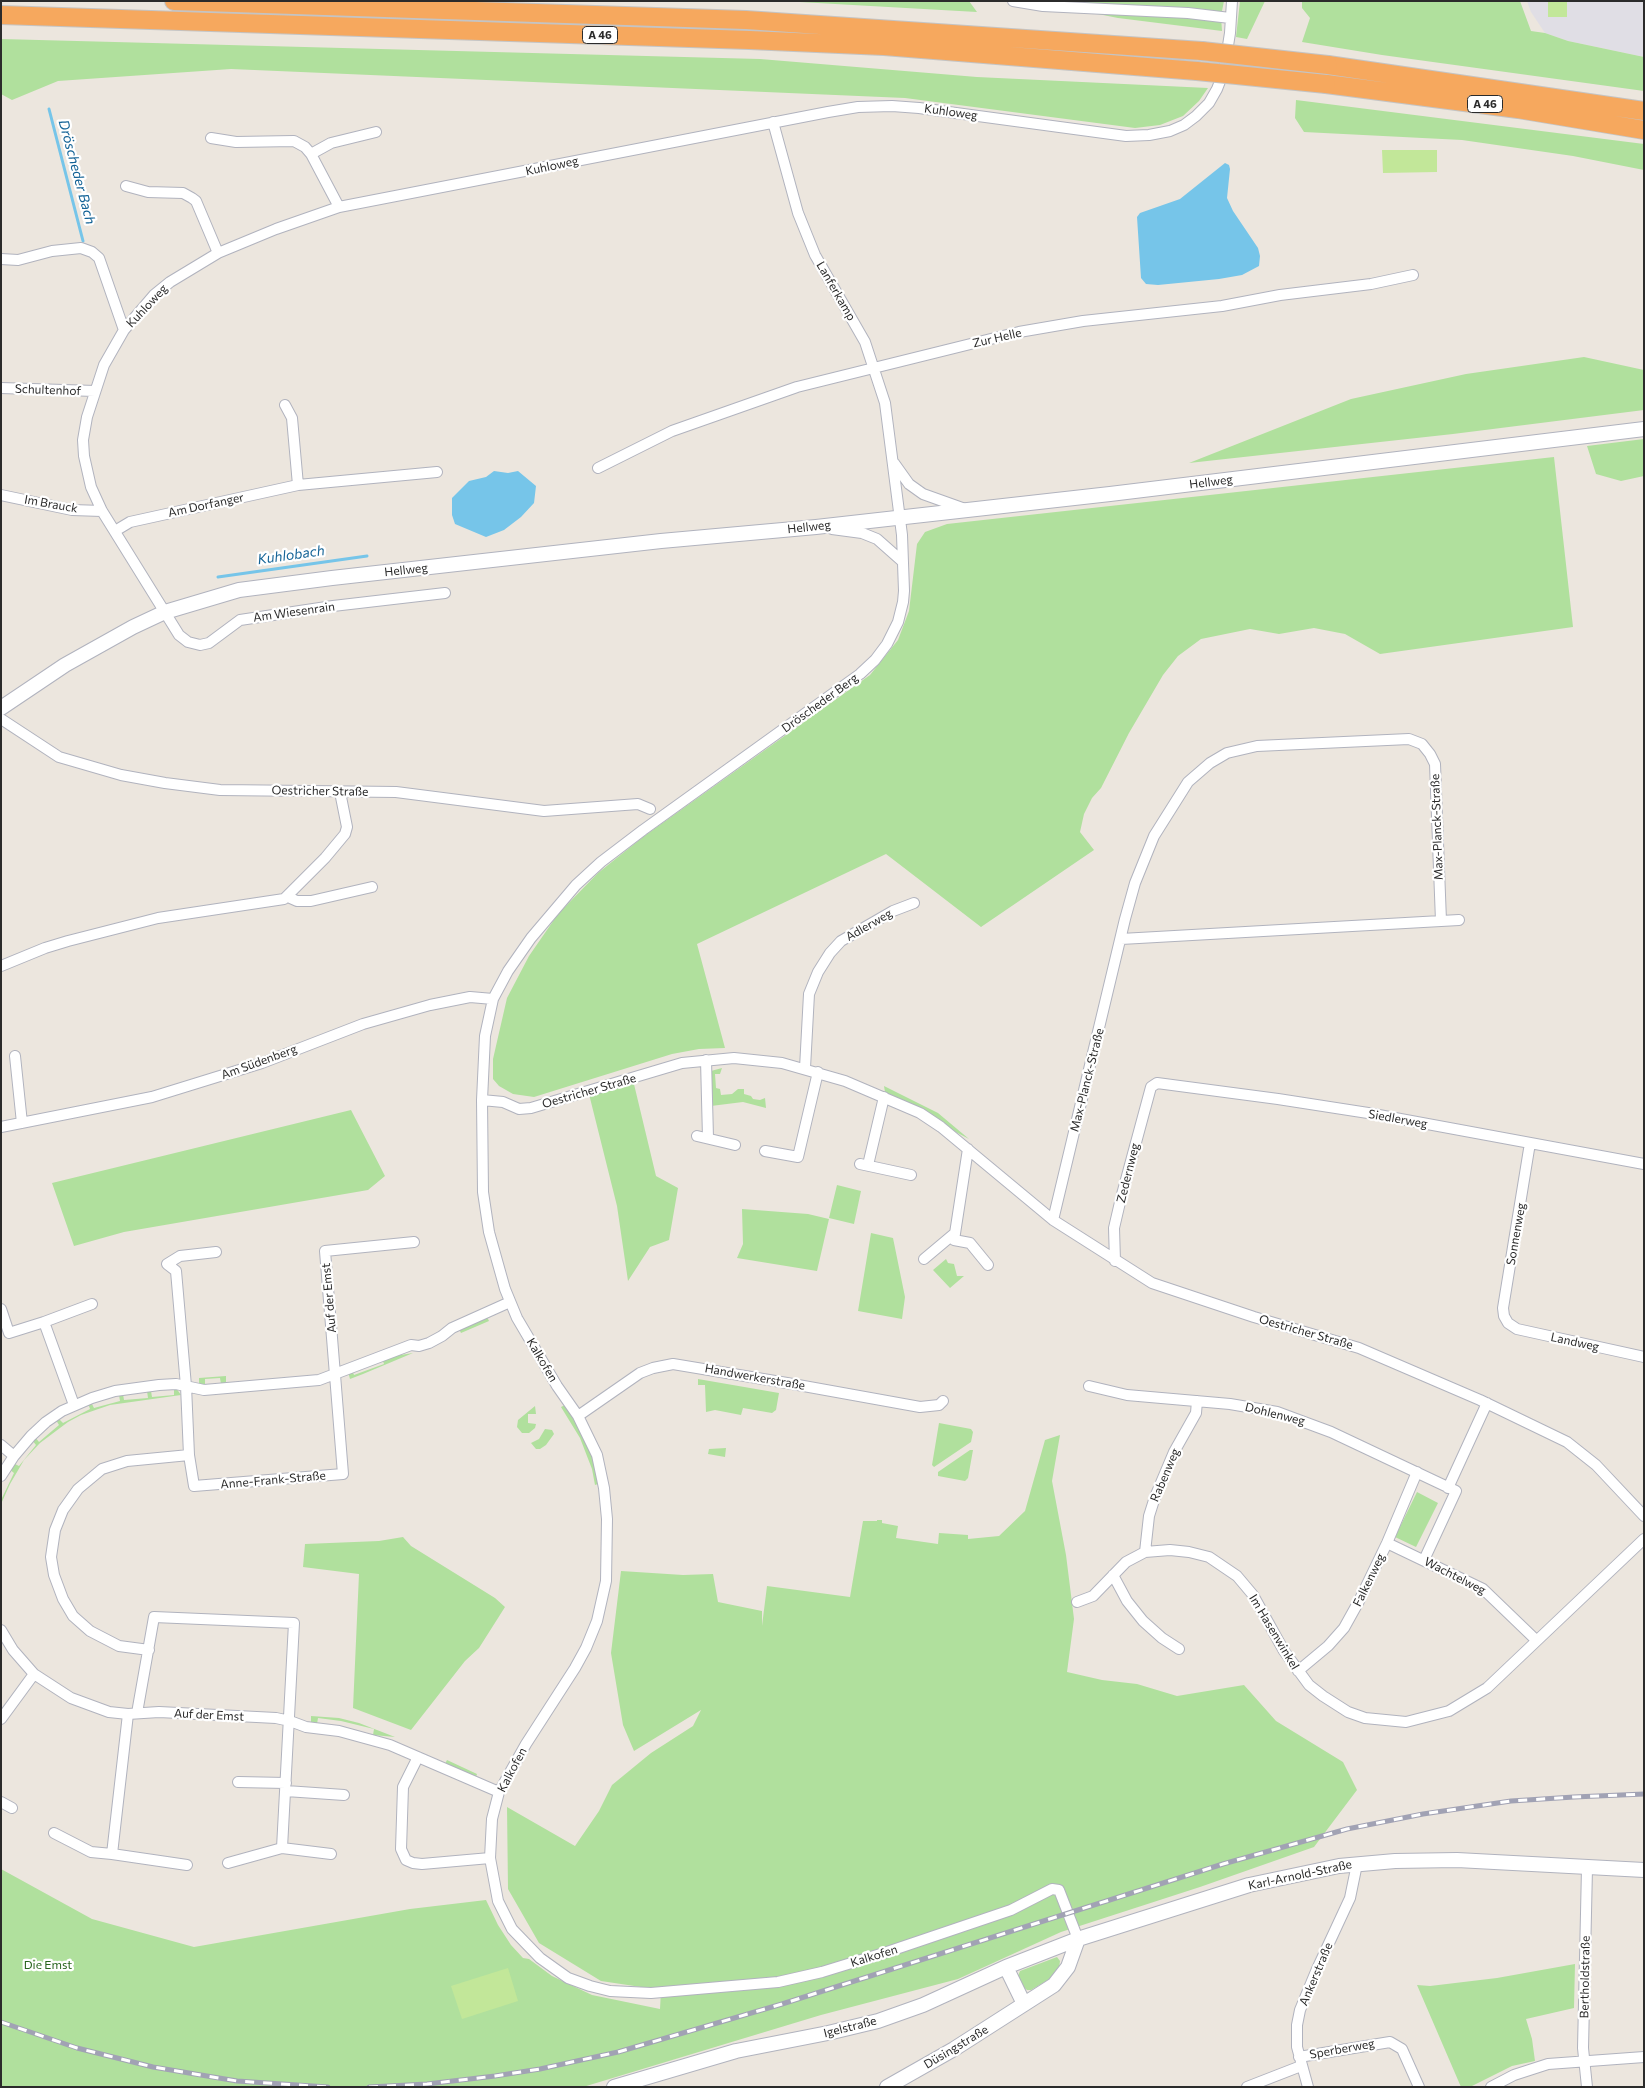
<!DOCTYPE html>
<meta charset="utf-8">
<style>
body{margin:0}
#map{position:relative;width:1645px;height:2088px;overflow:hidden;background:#ece6de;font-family:Commissioner,sans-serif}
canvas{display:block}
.frame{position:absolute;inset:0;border:2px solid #2b2b2b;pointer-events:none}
</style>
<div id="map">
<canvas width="1645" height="2088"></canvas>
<div class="frame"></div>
</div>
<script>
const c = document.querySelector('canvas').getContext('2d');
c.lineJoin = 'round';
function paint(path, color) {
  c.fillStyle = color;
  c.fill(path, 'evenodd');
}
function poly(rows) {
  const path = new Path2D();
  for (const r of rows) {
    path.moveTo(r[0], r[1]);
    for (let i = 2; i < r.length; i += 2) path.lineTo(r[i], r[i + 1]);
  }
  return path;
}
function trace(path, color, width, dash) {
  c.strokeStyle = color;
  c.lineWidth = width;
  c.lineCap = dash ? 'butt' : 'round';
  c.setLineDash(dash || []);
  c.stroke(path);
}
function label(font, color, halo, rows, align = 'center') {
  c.font = font + ' Commissioner,sans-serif';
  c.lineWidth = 4.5;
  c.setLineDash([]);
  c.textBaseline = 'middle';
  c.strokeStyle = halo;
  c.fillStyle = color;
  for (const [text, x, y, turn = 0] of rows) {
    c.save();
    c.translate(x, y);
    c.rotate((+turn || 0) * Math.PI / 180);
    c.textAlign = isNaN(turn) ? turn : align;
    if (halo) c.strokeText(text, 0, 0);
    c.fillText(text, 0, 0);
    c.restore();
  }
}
paint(poly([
 [1527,1,1644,1,1644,57,1568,41,1545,33,1531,12]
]), '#e0dee5');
paint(poly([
 [782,1,969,1,977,12],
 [1060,1,1224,1,1221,16,1222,31,1118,18,1048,4],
 [1240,1,1265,1,1247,39,1236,37],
 [1302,1,1520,1,1531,31,1545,33,1568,41,1644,57,1644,91,1382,55,1302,42,1310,18,1302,8],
 [1,39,760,59,977,77,1208,88,1199,101,1183,116,1160,125,1135,128,905,98,231,69,58,81,12,100,1,94],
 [1296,100,1644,144,1644,170,1573,156,1462,140,1304,132,1295,118],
 [1584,357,1644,370,1644,410,1453,434,1189,463,1351,399,1466,374],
 [1644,439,1644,476,1621,481,1596,474,1587,446],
 [1554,457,1573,627,1380,654,1345,634,1314,628,1279,634,1250,629,1201,639,1178,656,1163,675,1129,733,1101,788,1092,798,1084,814,1080,832,1094,850,981,927,886,854,697,944,725,1048,699,1049,672,1054,534,1097,513,1094,499,1086,493,1079,493,1059,507,998,529,956,558,914,598,873,643,837,870,675,898,640,909,611,917,544,925,532,947,524],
 [722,1068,720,1074,715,1074,716,1088,720,1089,721,1095,732,1094,738,1089,744,1089,744,1094,751,1096,753,1099,760,1100,765,1098,766,1108,743,1102,711,1106,711,1071],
 [633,1080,656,1176,678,1188,669,1240,650,1247,628,1281,617,1206,589,1094],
 [884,1086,938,1113,969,1139,952,1130,928,1112,885,1092],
 [351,1110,385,1176,368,1190,124,1232,74,1246,52,1183],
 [837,1185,861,1191,854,1224,829,1218],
 [742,1209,808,1214,829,1219,817,1271,737,1258,743,1244],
 [871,1233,893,1238,905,1297,902,1319,858,1311],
 [946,1259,948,1263,954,1264,957,1276,964,1276,950,1288,933,1270],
 [487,1317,489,1321,461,1333,459,1329],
 [413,1353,363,1374,350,1379,348,1372,352,1370,354,1375,384,1364,382,1358],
 [226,1376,226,1384,221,1384,220,1378,205,1379,205,1385,199,1384,199,1378],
 [698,1379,779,1393,776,1410,772,1413,743,1408,741,1415,715,1410,706,1412,705,1385,698,1385],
 [176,1388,181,1395,110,1405,81,1415,68,1422,40,1443,24,1460,10,1484,1,1504,1,1500,14,1473,9,1469,13,1463,19,1466,36,1445,32,1440,35,1437,39,1442,59,1425,56,1420,59,1419,63,1423,90,1409,88,1403,91,1402,94,1408,120,1401,119,1395,123,1394,124,1400,148,1398,147,1391,151,1391,152,1397,174,1395,174,1389],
 [565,1405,582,1433,591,1453,598,1484,595,1485,592,1469,580,1438,561,1407],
 [535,1406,536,1414,528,1414,528,1423,536,1424,535,1428,529,1433,522,1433,517,1427,518,1420],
 [939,1423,971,1429,973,1432,971,1442,934,1467,932,1465],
 [545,1429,552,1430,554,1434,546,1445,540,1449,536,1449,531,1443,539,1439],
 [1060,1435,1052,1481,1066,1555,1074,1619,1067,1672,1102,1680,1137,1684,1177,1696,1244,1685,1276,1721,1343,1762,1357,1790,1314,1847,1200,1887,1061,1932,958,1979,821,2015,583,2087,1,2086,1,1869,92,1919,194,1947,410,1909,486,1900,498,1925,511,1945,523,1958,529,1959,552,1976,592,1995,660,2009,661,1990,601,1981,539,1943,508,1889,507,1807,575,1846,599,1811,612,1785,651,1753,693,1726,701,1710,634,1751,623,1725,611,1653,621,1571,683,1575,713,1574,718,1602,762,1611,762,1626,767,1586,850,1597,863,1521,877,1521,877,1520,882,1520,882,1523,898,1526,896,1538,938,1544,939,1533,968,1535,968,1539,999,1536,1025,1511,1045,1440],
 [726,1448,725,1457,708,1454,709,1449],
 [970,1450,973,1450,968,1478,965,1481,938,1476,938,1472],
 [1417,1492,1438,1503,1416,1547,1395,1537],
 [403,1537,411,1546,495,1598,505,1607,479,1648,465,1661,411,1730,353,1708,359,1574,303,1567,305,1544,379,1541],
 [311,1716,339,1718,359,1723,395,1737,373,1735,374,1729,341,1721,318,1718,317,1724,311,1724],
 [447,1760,477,1774,476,1777,445,1764],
 [1057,1957,1060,1961,1059,1968,1048,1980,1031,1990,1027,1990,1022,1986,1018,1976,1020,1971],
 [1575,1964,1574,2008,1526,2019,1532,2039,1535,2061,1512,2066,1470,2087,1461,2087,1417,1985,1430,1986,1497,1978]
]), '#b0e09d');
paint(poly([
 [1548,1,1567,1,1567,17,1548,17],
 [1382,150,1437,150,1437,172,1383,173],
 [508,1968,518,2001,462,2019,451,1986]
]), '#c2e799');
paint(poly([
 [1225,163,1229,165,1230,169,1227,198,1233,211,1258,248,1260,256,1259,266,1242,275,1219,279,1158,285,1146,284,1141,278,1137,217,1140,213,1180,199],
 [494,471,508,473,518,471,536,486,534,503,521,517,504,530,486,537,455,524,452,515,452,498,469,481,486,477]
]), '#76c5e9');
trace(poly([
 [49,109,83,241],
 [218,577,367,556]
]), '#76c5e9', 3);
const street = poly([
 [1013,1,1043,6,1188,13,1230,18],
 [773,122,798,213,815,255,865,342,885,403,902,535,904,591,903,602,898,622,887,644,875,660,860,674,643,830,601,862,576,885,531,938,508,971,493,999,485,1036,482,1100,483,1192,489,1232,505,1289,517,1318,557,1386,578,1416,597,1455,604,1488,607,1519,606,1581,597,1621,586,1648,575,1668,526,1744,499,1792,492,1819,490,1858,498,1901,512,1929,540,1958,568,1978,590,1986,610,1991,651,1993,778,1982,822,1972,887,1952,1011,1910,1052,1889,1059,1890,1078,1939],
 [211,138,236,142,294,141,305,147,311,154,339,207],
 [311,154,331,143,376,132],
 [126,186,148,192,183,193,192,198,196,201,218,253],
 [1,259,18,260,52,251,81,248,92,252,99,258,124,330],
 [1,388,95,391],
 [285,405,292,418,298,485],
 [894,463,909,484,923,494,965,509],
 [598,468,672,431,797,387,1019,332,1083,321,1222,306,1280,295,1371,284,1413,275],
 [1,495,72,510,102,511],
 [832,529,862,533,877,539,903,562],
 [115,531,130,522,298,485,437,472],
 [445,593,333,606,240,620,209,643,200,645,188,642,179,635,102,511,91,487,84,456,83,440,87,417,104,365,124,330,154,295,170,282,218,253,276,229,339,207,828,112,858,107,892,106,919,108,1126,136,1149,135,1170,131,1184,125,1196,116,1209,103,1217,89,1224,71,1230,33,1232,1],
 [1,719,59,757,121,775,165,783,220,790,396,792,544,811,638,804,650,809],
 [288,897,297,901,311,901,372,887],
 [1441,921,1459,920],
 [1,966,45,948,68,941,158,918,284,899,325,858,345,834,347,827,340,792],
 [15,1056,22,1123],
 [706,1060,708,1138],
 [805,1068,809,994,818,972,830,953,841,941,893,911,914,903],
 [482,1100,503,1102,519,1109,531,1108,682,1063,734,1058,782,1063,845,1081,920,1113,941,1127,1053,1220,1152,1283,1254,1317,1359,1348,1480,1400,1567,1442,1596,1465,1644,1516],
 [1,1127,152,1097,262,1063,363,1024,430,1005,470,997,493,999],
 [697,1136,735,1145],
 [1530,1143,1503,1308,1504,1316,1508,1323,1517,1329,1644,1357],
 [968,1149,954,1240,970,1243,988,1265],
 [765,1151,798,1157,818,1072],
 [860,1164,911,1175],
 [868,1165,884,1097],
 [1053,1220,1125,919,1135,883,1154,836,1188,782,1210,763,1227,753,1257,746,1409,739,1422,744,1430,754,1435,764,1441,921,1121,939],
 [924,1259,955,1233],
 [1115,1261,1114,1228,1121,1198,1151,1087,1157,1083,1278,1099,1368,1113,1644,1164],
 [1,1309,9,1333,44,1322],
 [1089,1386,1127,1395,1230,1404,1277,1412,1331,1432,1456,1491,1424,1560],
 [74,1405,44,1322,92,1304],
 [578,1416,640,1373,653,1368,673,1364,787,1383,920,1407,939,1405,943,1401],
 [1,1445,14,1456],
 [189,1455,194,1486,343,1474,325,1251,414,1242],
 [1,1476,14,1456,31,1436,46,1422,62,1411,92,1398,115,1391,159,1385,176,1384,204,1390,319,1380,411,1345,419,1346,429,1343,442,1336,452,1328,510,1302],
 [1448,1488,1487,1403],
 [1387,1543,1483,1589,1536,1640],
 [1145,1552,1149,1516,1155,1497,1174,1452,1196,1413,1197,1401],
 [1113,1575,1127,1601,1143,1621,1162,1638,1179,1649],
 [1077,1602,1093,1596,1126,1562,1145,1552,1170,1550,1189,1552,1209,1557,1237,1576,1253,1595,1284,1651,1309,1685,1323,1696,1348,1712,1365,1718,1406,1722,1449,1711,1487,1688,1644,1539],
 [1,1630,13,1650,34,1674,71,1698,109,1712,128,1714,159,1712,276,1718,290,1721,306,1727,339,1731,390,1745,499,1792],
 [149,1650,119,1646,90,1631,73,1616,63,1599,54,1575,51,1557,55,1530,63,1510,78,1489,102,1469,127,1461,189,1455,186,1386,176,1271,167,1264,180,1256,216,1252],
 [1298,1671,1328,1646,1344,1628,1359,1601,1387,1543,1417,1472],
 [137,1713,154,1617,294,1623,282,1848,228,1863],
 [128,1714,112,1854,187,1865],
 [1,1719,34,1674],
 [418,1757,403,1787,401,1849,406,1860,413,1863,422,1864,490,1858],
 [238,1782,286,1783],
 [286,1791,344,1795],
 [1,1802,12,1808],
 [54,1833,91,1852,112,1854],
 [282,1848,331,1854],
 [1587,1868,1583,2048,1587,2087],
 [1299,2057,1390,2042,1402,2049,1419,2087],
 [1247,2087,1301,2066],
 [1308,2087,1297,2047,1297,2025,1300,2010,1317,1969,1350,1898,1357,1864],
 [1491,2087,1514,2075,1548,2064,1644,2057]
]);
const secondary = poly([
 [1,708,65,665,133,627,165,612,239,590,332,578,661,541,816,527,1110,494,1644,429],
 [1006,1967,1024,2004],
 [614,2087,736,2051,828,2033,878,2021,923,2005,1006,1967,1078,1939,1249,1885,1339,1866,1395,1861,1457,1860,1644,1870],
 [887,2087,954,2049,1054,1985,1068,1967,1078,1939]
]);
const highway = poly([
 [174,1,746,20,1202,51],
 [1,15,749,40,884,46,1197,71],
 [1328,65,1644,111],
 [1326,84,1518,109,1644,130]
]);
trace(street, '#b1b3be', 12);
trace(secondary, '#b1b3be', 16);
trace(highway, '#c4c4c4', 20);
trace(street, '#fff', 10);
trace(secondary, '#fff', 14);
trace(highway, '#f6a85e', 18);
const rail = poly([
 [1,2022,77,2048,153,2067,237,2081,328,2087],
 [369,2087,427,2084,495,2076,540,2069,618,2052,782,2004,1223,1864,1347,1829,1423,1814,1511,1801,1574,1797,1644,1794]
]);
trace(rail, '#a1a2b4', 5);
trace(rail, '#fff', 3, [9]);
const highwayBridge = poly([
 [1202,51,1328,65],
 [1197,71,1326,84]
]);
trace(highwayBridge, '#c4c4c4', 20, []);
trace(highwayBridge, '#f6a85e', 18);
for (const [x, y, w] of [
 [600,35,35],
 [1485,104,35]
]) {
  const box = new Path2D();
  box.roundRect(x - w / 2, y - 8.5, w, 17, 4);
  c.fillStyle = '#fff';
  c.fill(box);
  trace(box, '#2b2b2b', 1);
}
label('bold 11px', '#2b2b2b', null, [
 ["A 46",600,35],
 ["A 46",1485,104]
]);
label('12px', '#2b2b2b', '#fff', [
 ["Kuhloweg",951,112,8],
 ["Kuhloweg",552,166,-12],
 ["Lanferkamp",836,291,60],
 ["Kuhloweg",147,306,-47],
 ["Zur Helle",997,338,-13],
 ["Schultenhof",48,390,2],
 ["Hellweg",1211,482,-7],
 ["Im Brauck",51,504,10],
 ["Am Dorfanger",206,505,-12],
 ["Hellweg",809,527,-6],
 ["Hellweg",406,570,-6],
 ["Am Wiesenrain",294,612,-8],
 ["Dröscheder Berg",820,703,-36],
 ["Oestricher Straße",320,791,1],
 ["Max-Planck-Straße",1437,827,-92],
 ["Adlerweg",869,925,-30],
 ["Am Südenberg",259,1062,-20],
 ["Max-Planck-Straße",1087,1080,-76],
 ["Oestricher Straße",589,1091,-16],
 ["Siedlerweg",1398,1119,10],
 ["Zedernweg",1128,1173,-76],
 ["Sonnenweg",1516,1234,-80],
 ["Auf der Emst",329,1298,-95],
 ["Oestricher Straße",1306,1332,16],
 ["Landweg",1575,1342,12],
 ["Kalkofen",542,1360,59],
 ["Handwerkerstraße",755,1377,10],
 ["Dohlenweg",1275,1414,14],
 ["Rabenweg",1165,1475,-67],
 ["Anne-Frank-Straße",273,1480,-5],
 ["Wachtelweg",1455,1576,27],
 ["Falkenweg",1369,1580,-64],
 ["Im Hasenwinkel",1274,1632,59],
 ["Auf der Emst",209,1715,3],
 ["Kalkofen",512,1770,-62],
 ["Karl-Arnold-Straße",1300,1875,-12],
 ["Kalkofen",874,1956,-17],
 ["Ankerstraße",1316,1974,-67],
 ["Bertholdstraße",1585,1977,-89],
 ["Igelstraße",850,2027,-14],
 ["Düsingstraße",956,2047,-31],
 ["Sperberweg",1342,2049,-10]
]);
label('12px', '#29651e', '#fff', [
 ["Die Emst",48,1965]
]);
label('italic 14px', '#146396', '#fff', [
 ["Dröscheder Bach",77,172,75],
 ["Kuhlobach",291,555,-8]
]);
</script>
